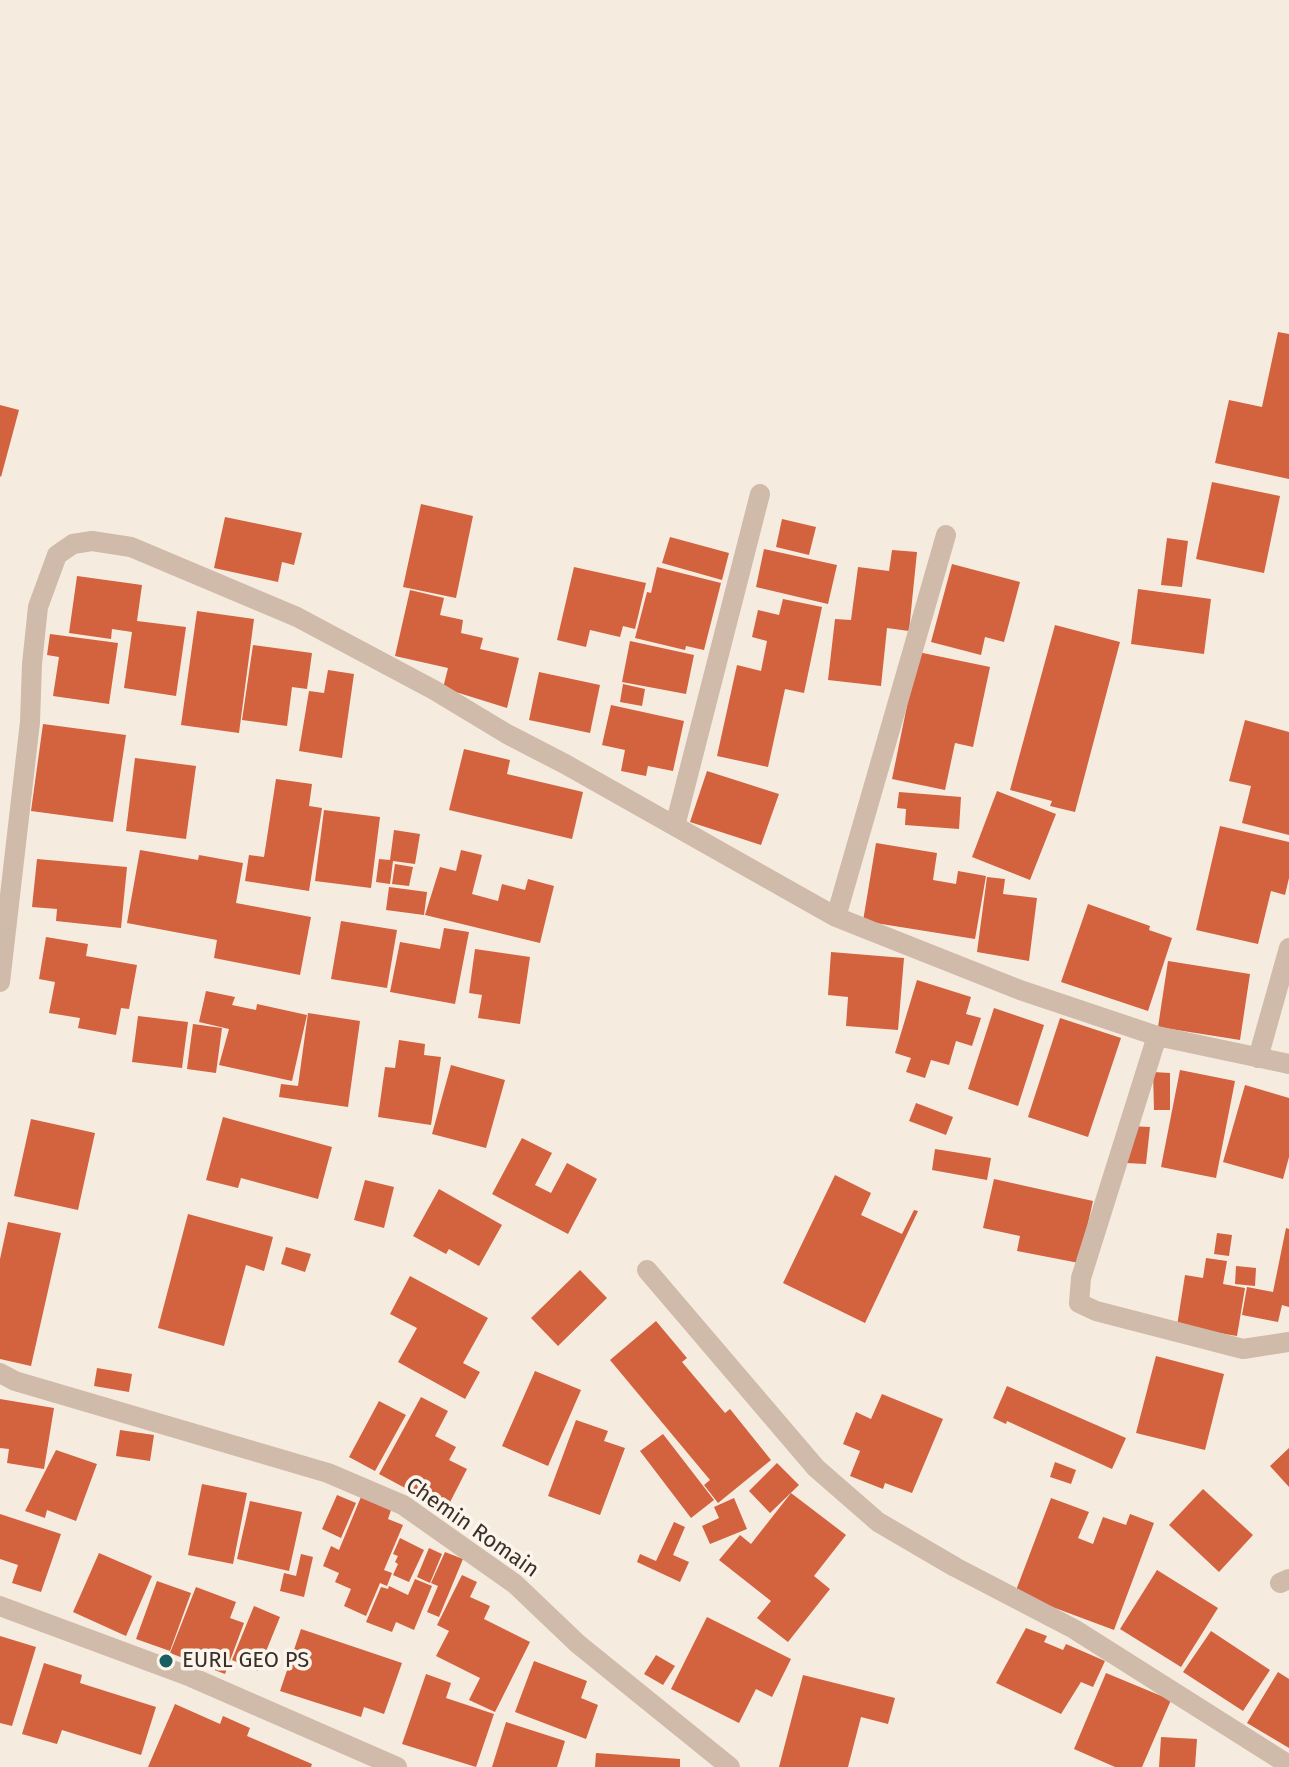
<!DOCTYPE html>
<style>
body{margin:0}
canvas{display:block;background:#f5ebdf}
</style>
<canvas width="1289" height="1767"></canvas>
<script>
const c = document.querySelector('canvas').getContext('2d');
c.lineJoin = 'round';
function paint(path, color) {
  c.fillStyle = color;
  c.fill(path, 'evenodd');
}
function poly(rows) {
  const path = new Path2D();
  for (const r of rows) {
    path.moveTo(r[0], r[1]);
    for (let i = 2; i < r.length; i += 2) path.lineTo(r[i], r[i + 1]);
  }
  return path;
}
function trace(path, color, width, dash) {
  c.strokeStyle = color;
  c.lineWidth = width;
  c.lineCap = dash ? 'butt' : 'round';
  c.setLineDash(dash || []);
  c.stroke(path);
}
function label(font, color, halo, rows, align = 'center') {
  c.font = font + ' "Fira Sans",sans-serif';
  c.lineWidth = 7;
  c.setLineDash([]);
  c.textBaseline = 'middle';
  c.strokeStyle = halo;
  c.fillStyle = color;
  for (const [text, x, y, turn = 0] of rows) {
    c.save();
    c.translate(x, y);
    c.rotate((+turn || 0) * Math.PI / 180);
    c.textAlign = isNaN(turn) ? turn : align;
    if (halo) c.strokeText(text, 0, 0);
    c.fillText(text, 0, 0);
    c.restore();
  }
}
paint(poly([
 [1278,332,1289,334,1289,479,1215,463,1229,400,1262,407],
 [0,405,19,410,1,477,0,476],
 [1212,482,1280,496,1264,573,1196,559],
 [421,504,473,516,456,598,403,587],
 [225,517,302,533,294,565,282,562,278,582,214,568],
 [782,519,816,527,809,555,776,547],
 [670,537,729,553,722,580,662,563],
 [1167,538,1188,541,1182,587,1161,585],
 [764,549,837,565,828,604,756,587],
 [892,550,917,552,909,631,887,628,881,686,828,680,835,619,851,620,858,567,889,571],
 [952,564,1020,582,1004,642,985,637,981,655,931,642],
 [574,567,646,583,635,629,623,626,620,637,590,630,586,647,557,640],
 [657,567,721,583,704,650,686,646,685,650,635,638,647,592,651,593],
 [77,576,142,585,137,621,186,627,176,696,124,688,132,632,112,629,111,639,69,633],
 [1138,589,1211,599,1204,654,1131,644],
 [410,590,444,598,440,615,463,620,461,633,483,638,480,649,519,658,507,708,443,688,448,668,395,656],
 [783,599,822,607,804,693,785,689,768,767,717,756,737,665,761,671,767,641,752,637,758,610,779,615],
 [197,611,254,619,239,733,181,725],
 [1055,625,1120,642,1075,812,1050,806,1052,801,1010,790],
 [50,634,118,643,109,704,53,696,59,657,47,655],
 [630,641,694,655,686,694,622,682],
 [253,645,312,653,307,689,292,687,287,726,242,720],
 [918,652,990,667,973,747,955,743,945,790,892,779],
 [328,670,354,674,342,758,299,751,309,691,324,693],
 [539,672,600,685,590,733,529,720],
 [623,684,645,689,642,706,620,702],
 [611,705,684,721,673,771,648,766,646,776,621,771,625,750,602,745],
 [1245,720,1289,732,1289,835,1242,823,1251,786,1229,781],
 [43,724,126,735,113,822,31,811],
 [464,749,510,760,507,774,583,792,572,839,449,810],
 [135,758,196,766,186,839,126,831],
 [707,771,779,794,761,845,690,822],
 [276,779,312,784,309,806,322,808,309,891,245,881,249,855,264,857],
 [997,791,1056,814,1030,880,972,857],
 [899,792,961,797,959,829,905,825,906,809,897,808],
 [324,810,380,817,371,888,315,881],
 [1220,826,1289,842,1289,878,1285,895,1271,891,1258,944,1196,930],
 [394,830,420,834,415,864,393,861,390,884,376,882,379,859,390,860],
 [876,843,937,853,933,880,956,884,958,871,986,876,975,939,863,921],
 [140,850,198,860,199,855,243,863,236,903,311,917,300,975,214,958,217,940,127,923],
 [461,850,482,855,472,894,498,901,502,884,525,890,528,879,554,886,540,943,425,915,440,867,456,871],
 [37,859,127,867,121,928,56,921,57,909,32,907],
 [395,864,413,867,409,886,392,884],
 [987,877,1005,879,1003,894,1037,898,1029,961,977,952],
 [389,887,427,892,424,915,386,910],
 [1088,904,1150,926,1149,930,1172,938,1148,1011,1061,982],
 [341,921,397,930,387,988,331,979],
 [444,928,469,932,455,1004,390,992,400,942,440,949],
 [46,937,88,944,86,956,137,965,129,1009,121,1008,116,1035,78,1028,80,1018,49,1013,55,982,39,979],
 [475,949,530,957,520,1024,478,1018,482,995,469,993],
 [831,952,904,958,898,1030,846,1026,848,997,828,995],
 [1168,961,1250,974,1240,1040,1158,1027],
 [917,980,971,997,966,1014,981,1018,972,1046,956,1041,949,1065,931,1060,925,1078,906,1072,911,1058,895,1053],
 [206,991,235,997,232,1005,256,1010,257,1004,307,1015,292,1081,219,1065,229,1029,199,1022],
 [994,1008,1044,1025,1018,1106,968,1089],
 [308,1013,360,1021,348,1107,279,1097,281,1084,298,1086],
 [138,1016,188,1022,182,1068,132,1062],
 [1060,1018,1121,1038,1088,1137,1028,1117],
 [193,1024,222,1028,216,1073,187,1069],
 [399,1040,425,1044,424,1055,441,1057,431,1125,378,1117,385,1067,395,1068],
 [451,1065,505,1080,486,1148,432,1134],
 [1180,1070,1235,1081,1216,1178,1161,1167],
 [1153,1072,1170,1073,1170,1110,1154,1110],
 [1245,1085,1289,1098,1289,1157,1283,1179,1223,1162],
 [916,1103,953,1117,946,1135,909,1121],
 [223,1117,332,1147,318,1199,241,1178,238,1188,206,1180],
 [31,1119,95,1133,78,1210,14,1196],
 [1129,1126,1150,1127,1146,1164,1126,1163],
 [522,1138,552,1153,535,1185,551,1193,567,1163,597,1179,568,1234,492,1194],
 [935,1149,991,1158,987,1180,932,1170],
 [835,1175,871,1193,861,1215,902,1234,914,1210,918,1211,865,1323,783,1283],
 [994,1179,1093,1201,1079,1263,1017,1251,1020,1236,983,1228],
 [365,1180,394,1187,384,1228,354,1220],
 [439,1189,502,1225,479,1266,449,1249,446,1254,413,1236],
 [188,1214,273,1237,264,1271,246,1265,224,1346,158,1328],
 [8,1222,61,1233,31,1366,0,1359,0,1259],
 [1286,1228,1289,1229,1289,1307,1282,1305,1278,1322,1242,1315,1247,1287,1273,1292],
 [1217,1233,1232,1235,1229,1256,1214,1254],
 [286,1247,311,1254,305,1272,281,1264],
 [1206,1258,1227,1261,1223,1284,1245,1288,1237,1336,1177,1326,1185,1275,1203,1278],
 [1236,1266,1256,1268,1255,1286,1235,1284],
 [580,1270,607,1298,558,1346,531,1318],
 [410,1276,488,1318,463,1363,480,1372,465,1399,398,1362,417,1328,390,1314],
 [656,1321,687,1358,682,1362,725,1413,730,1409,771,1460,718,1503,704,1485,710,1480,610,1360],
 [1156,1356,1224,1374,1205,1450,1136,1433],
 [97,1368,132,1374,129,1392,94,1386],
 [535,1371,581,1390,548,1466,502,1446],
 [1007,1386,1126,1438,1112,1469,1007,1421,1006,1424,993,1418],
 [882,1394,943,1419,912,1493,885,1483,883,1489,850,1476,860,1451,843,1444,856,1412,871,1419],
 [421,1397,448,1411,435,1436,456,1447,449,1460,467,1469,446,1510,379,1474],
 [0,1399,54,1408,44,1469,7,1463,9,1449,0,1448],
 [379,1401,406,1415,375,1471,349,1457],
 [576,1420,608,1431,604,1441,625,1448,600,1515,548,1496],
 [120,1430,154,1435,150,1461,116,1456],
 [663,1434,714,1500,691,1518,640,1451],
 [1289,1448,1289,1487,1270,1466],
 [56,1450,97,1464,76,1521,47,1510,45,1518,25,1511],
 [1055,1462,1076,1470,1071,1484,1050,1477],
 [777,1463,799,1485,770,1513,749,1491],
 [202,1484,247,1493,233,1564,188,1555],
 [1203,1489,1253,1535,1219,1572,1169,1525],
 [791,1493,846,1535,814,1576,830,1589,788,1642,757,1618,771,1601,719,1560,740,1535,751,1544],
 [337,1495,356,1503,341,1538,322,1529],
 [361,1497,391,1510,388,1519,403,1525,384,1570,392,1573,387,1586,380,1583,366,1616,344,1606,351,1589,335,1582,339,1573,323,1566,331,1546,339,1550],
 [734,1498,747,1529,710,1544,702,1526,719,1518,714,1507],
 [1051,1498,1089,1512,1078,1538,1093,1544,1103,1517,1126,1525,1130,1514,1154,1523,1114,1630,1015,1593],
 [250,1501,302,1512,289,1571,237,1559],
 [0,1514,61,1534,41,1592,12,1583,18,1565,0,1559],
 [674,1522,685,1527,673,1555,689,1562,680,1582,637,1562,640,1554,656,1561],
 [400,1538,424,1550,409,1582,393,1575,398,1564,395,1562,398,1556,393,1554],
 [429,1548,442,1554,430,1583,417,1577],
 [445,1552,463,1559,439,1617,427,1612,438,1586,431,1583],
 [99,1553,152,1576,126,1636,73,1612],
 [301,1554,313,1557,304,1597,280,1591,284,1573,296,1576],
 [1157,1570,1218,1608,1181,1667,1120,1629],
 [462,1575,477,1582,470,1597,490,1606,484,1619,530,1642,495,1712,469,1700,480,1678,436,1656,449,1631,437,1625],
 [415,1579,432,1586,414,1630,396,1622,392,1632,366,1622,381,1587,388,1589,389,1586,408,1595],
 [157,1581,191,1593,170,1651,136,1639],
 [196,1587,236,1602,230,1618,244,1623,225,1674,170,1653],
 [254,1606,280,1617,258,1671,232,1660],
 [707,1617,791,1659,772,1697,756,1689,739,1723,671,1689],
 [1026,1628,1047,1636,1044,1642,1063,1650,1066,1644,1105,1661,1093,1687,1081,1682,1061,1714,996,1683],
 [301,1629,402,1663,384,1714,364,1707,361,1717,280,1691],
 [1211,1631,1270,1670,1243,1711,1183,1672],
 [0,1636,36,1647,12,1726,0,1723],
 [656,1655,675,1666,663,1685,644,1674],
 [534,1661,587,1681,581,1698,598,1705,586,1739,515,1712],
 [44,1663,82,1675,80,1683,156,1707,141,1755,62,1730,57,1744,22,1734],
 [1278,1672,1289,1679,1289,1748,1247,1723],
 [1106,1673,1171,1700,1142,1767,1115,1767,1074,1749],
 [426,1674,451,1683,446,1698,494,1714,476,1767,402,1744],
 [803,1675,895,1698,888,1724,861,1717,848,1767,779,1767],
 [175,1704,220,1724,223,1716,250,1728,247,1736,312,1764,311,1767,148,1767],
 [506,1722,565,1741,557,1767,492,1767],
 [1161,1737,1197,1739,1195,1767,1159,1767],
 [596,1753,680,1759,680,1767,595,1767]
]), '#d3623f');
trace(poly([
 [675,826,760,494],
 [836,917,946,535],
 [0,982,30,722,32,664,38,607,57,555,73,544,92,541,131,547,297,617,434,690,507,734,565,764,836,917,1020,990,1157,1036,1289,1064],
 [1157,1036,1081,1278,1079,1303,1096,1311,1243,1349,1289,1342],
 [1258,1058,1289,948],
 [647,1270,816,1468,878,1522,955,1567,1074,1629,1289,1765],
 [0,1373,15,1381,328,1473,403,1505,515,1584,578,1644,730,1767],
 [1280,1583,1289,1579],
 [0,1606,191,1677,397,1767]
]), '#d0baa9', 20);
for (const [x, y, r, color] of [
 [166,1661,8,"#195e63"]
]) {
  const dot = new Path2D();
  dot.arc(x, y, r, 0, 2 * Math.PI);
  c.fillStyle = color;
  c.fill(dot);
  trace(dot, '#fcf5ec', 3);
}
label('22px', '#3c2f29', '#fcf5ec', [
 ["Chemin Romain",472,1528,35]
]);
label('22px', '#3c2f29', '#fcf5ec', [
 ["EURL GEO PS",182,1661]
], 'left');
</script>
